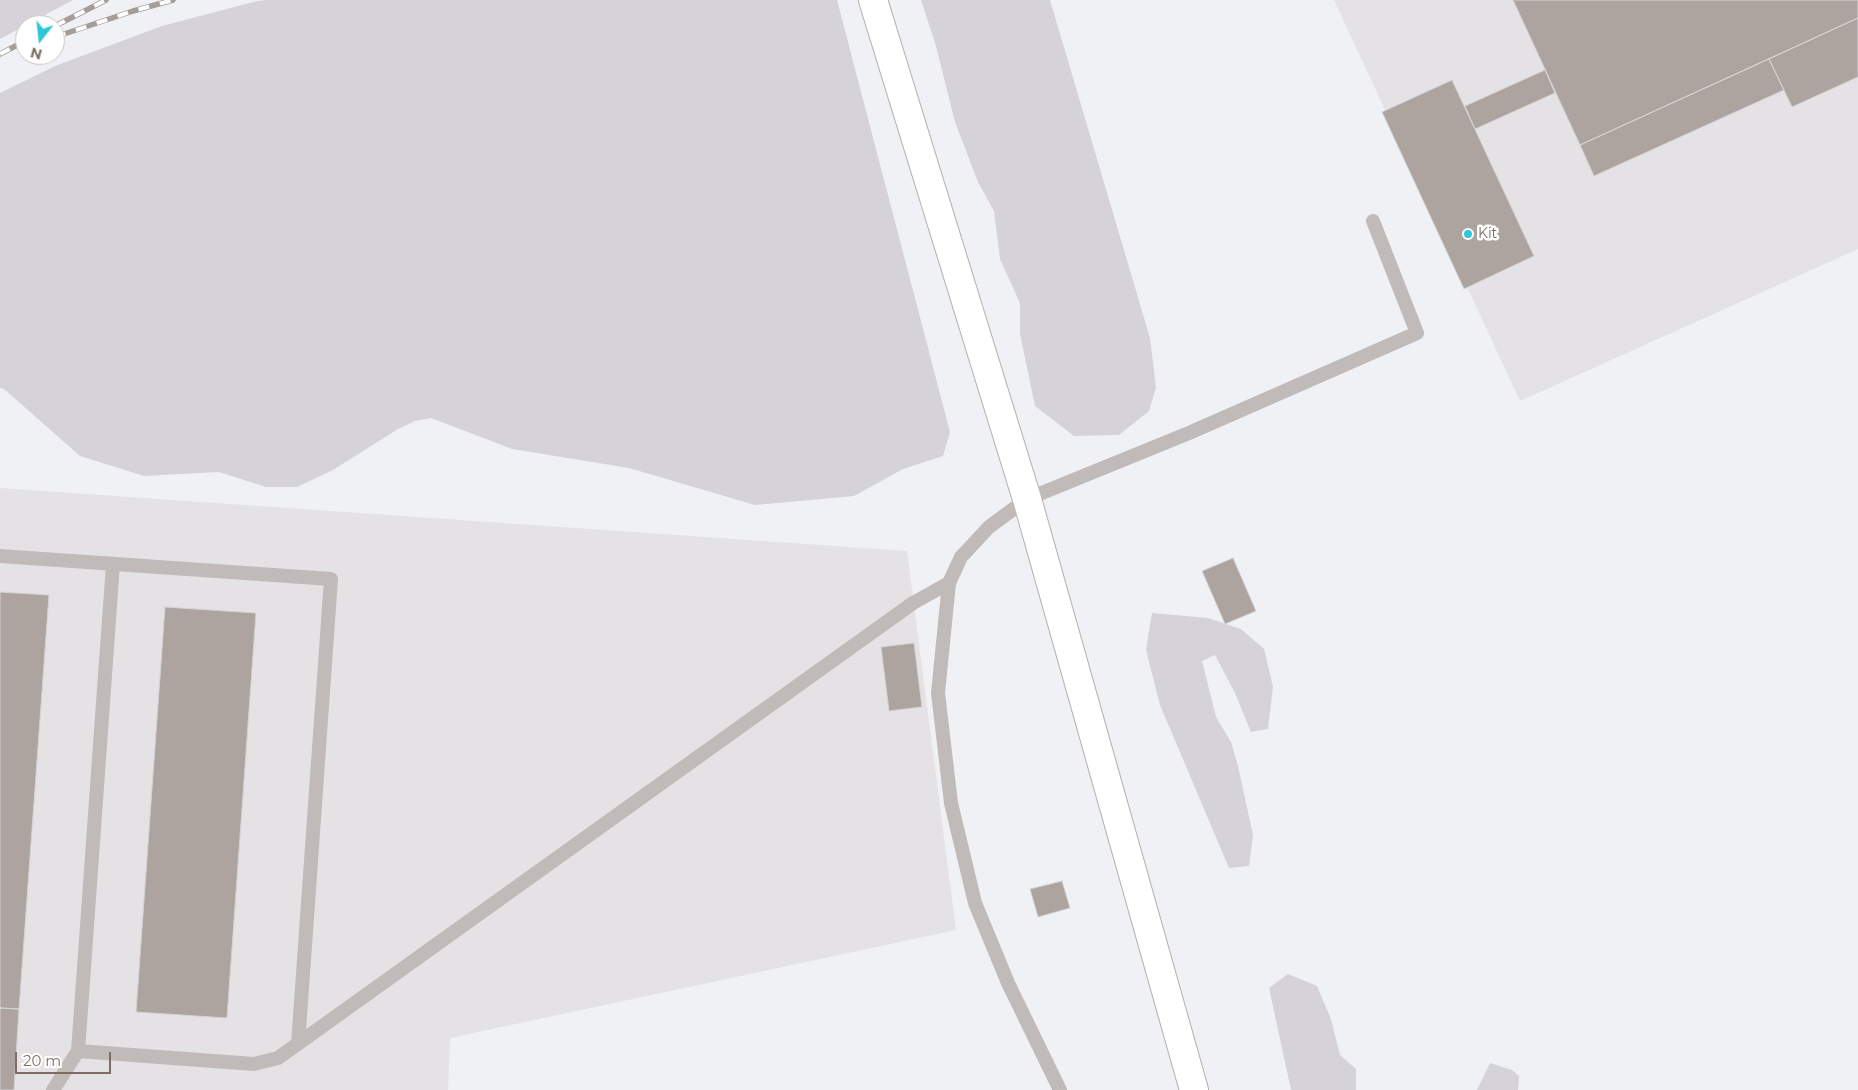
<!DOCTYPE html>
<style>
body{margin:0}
#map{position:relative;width:1858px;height:1090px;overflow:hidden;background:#f0f1f4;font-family:Montserrat,sans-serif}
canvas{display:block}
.north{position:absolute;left:15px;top:15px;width:50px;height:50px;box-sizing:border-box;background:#fff;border:1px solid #ccc5c1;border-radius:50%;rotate:196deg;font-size:14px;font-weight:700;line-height:20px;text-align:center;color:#7f6d65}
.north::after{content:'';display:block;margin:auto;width:18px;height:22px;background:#2dc8d7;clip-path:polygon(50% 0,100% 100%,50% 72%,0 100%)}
.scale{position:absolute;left:15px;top:1052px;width:96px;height:22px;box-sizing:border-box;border:2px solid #7f6d65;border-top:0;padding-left:6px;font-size:15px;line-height:18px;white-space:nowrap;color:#7f6d65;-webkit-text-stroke:4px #fff;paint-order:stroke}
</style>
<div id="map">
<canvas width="1858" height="1090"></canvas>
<div class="north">N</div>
<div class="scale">20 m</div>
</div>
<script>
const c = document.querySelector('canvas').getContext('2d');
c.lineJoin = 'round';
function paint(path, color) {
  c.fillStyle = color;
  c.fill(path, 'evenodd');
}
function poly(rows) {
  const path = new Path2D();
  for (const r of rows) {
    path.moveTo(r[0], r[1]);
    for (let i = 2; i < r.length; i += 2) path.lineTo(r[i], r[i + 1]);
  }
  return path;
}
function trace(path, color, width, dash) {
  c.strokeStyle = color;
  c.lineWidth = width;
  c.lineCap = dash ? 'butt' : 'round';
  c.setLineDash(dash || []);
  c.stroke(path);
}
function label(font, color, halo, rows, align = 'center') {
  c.font = font + ' Montserrat,sans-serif';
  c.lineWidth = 5;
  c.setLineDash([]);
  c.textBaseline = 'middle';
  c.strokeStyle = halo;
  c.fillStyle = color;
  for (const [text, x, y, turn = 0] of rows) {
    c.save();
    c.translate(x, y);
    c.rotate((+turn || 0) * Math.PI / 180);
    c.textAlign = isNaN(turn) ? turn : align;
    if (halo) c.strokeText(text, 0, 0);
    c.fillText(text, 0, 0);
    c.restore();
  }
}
paint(poly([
 [1334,0,1858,0,1858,249,1520,401],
 [0,488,907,551,956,930,450,1038,448,1090,0,1090]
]), '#e4e2e4');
paint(poly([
 [0,0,73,0,0,39],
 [267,0,837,0,950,432,943,456,903,469,854,496,755,505,629,468,512,449,431,418,415,421,398,429,333,470,297,487,266,487,219,472,144,476,80,456,4,389,0,388,0,93,55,66,162,26,257,1],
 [921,0,1050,0,1150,338,1156,387,1149,411,1119,435,1074,436,1035,406,1020,334,1020,303,1000,259,994,211,978,182,955,122,936,46],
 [1152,613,1208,618,1241,629,1264,649,1273,687,1268,729,1251,732,1235,693,1215,655,1202,661,1216,717,1231,742,1238,766,1253,835,1249,866,1229,868,1160,705,1146,650],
 [1288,974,1317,986,1331,1019,1340,1055,1356,1069,1356,1090,1291,1090,1269,988],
 [1490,1063,1512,1070,1519,1076,1518,1090,1477,1090]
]), '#d6d2da');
const building = poly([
 [1513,0,1858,0,1858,18,1580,145,1513,0],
 [1858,18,1858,77,1792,107,1769,59,1858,18],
 [1769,59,1784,90,1594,176,1580,145,1769,59],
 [1545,70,1555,93,1475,129,1465,106,1545,70],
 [1452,80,1534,256,1464,289,1382,112,1452,80],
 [1233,558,1256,611,1225,624,1202,571,1233,558],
 [0,592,49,595,19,1009,0,1008,0,592],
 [165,607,256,613,227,1018,136,1012,165,607],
 [914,643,922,707,889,711,881,647,914,643],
 [1062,881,1070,908,1038,917,1030,889,1062,881],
 [0,1008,19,1009,14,1090,0,1090,0,1008]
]);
paint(building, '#ada4a0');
trace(building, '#d3d3d5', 1);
const secondary = poly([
 [873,0,1027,499,1194,1090]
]);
trace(secondary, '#b5aeab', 30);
trace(poly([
 [0,556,331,579,298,1044],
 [78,1051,113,564],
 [53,1090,78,1051,254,1064,278,1058,913,603,949,583],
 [1060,1090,1008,983,975,903,951,803,938,693,949,583,961,557,989,527,1027,499,1189,433,1417,333,1373,221]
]), '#c0bbb8', 14);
trace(secondary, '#fff', 28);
const rail = poly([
 [55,26,106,0],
 [55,37,133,11,173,0],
 [0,54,25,41]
]);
trace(rail, '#a59d99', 5.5);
trace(rail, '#fff', 4, [11]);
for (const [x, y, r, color] of [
 [1468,234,5,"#2dc8d7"]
]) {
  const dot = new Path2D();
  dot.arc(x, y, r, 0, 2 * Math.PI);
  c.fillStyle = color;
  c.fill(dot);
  trace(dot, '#fff', 2);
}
label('14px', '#7f6d65', '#fff', [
 ["Kit",1478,234]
], 'left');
</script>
